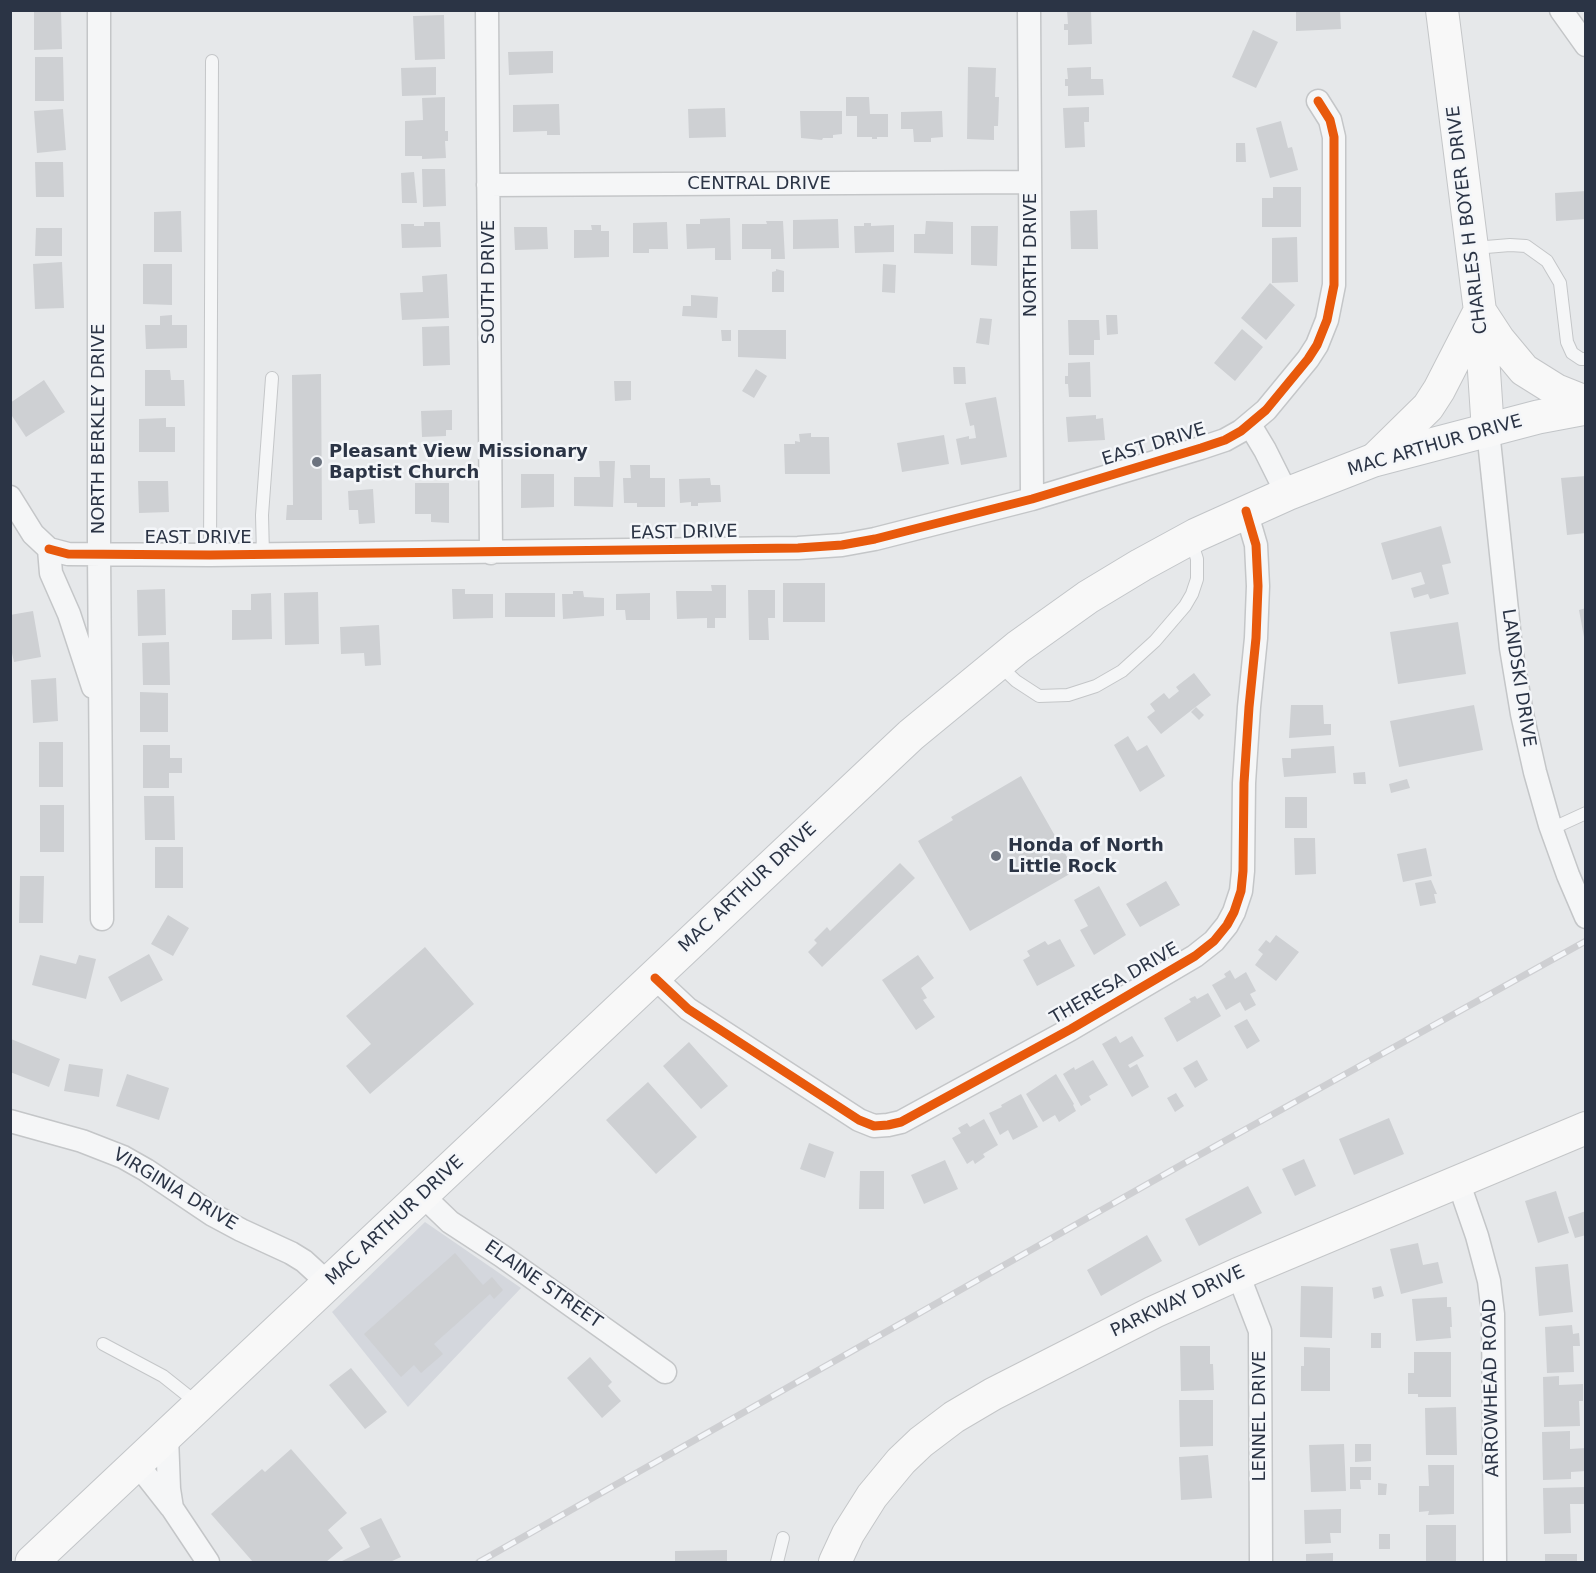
<!DOCTYPE html>
<style>
body{margin:0}
#map{position:relative;width:1596px;height:1573px;overflow:hidden;background:#e6e8ea;font-family:"DejaVu Sans",sans-serif}
canvas{display:block}
.frame{position:absolute;inset:0;border:12px solid #2b3445;pointer-events:none}
</style>
<div id="map">
<canvas width="1596" height="1573"></canvas>
<div class="frame"></div>
</div>
<script>
const c = document.querySelector('canvas').getContext('2d');
c.lineJoin = 'round';
function paint(path, color) {
  c.fillStyle = color;
  c.fill(path, 'evenodd');
}
function poly(rows) {
  const path = new Path2D();
  for (const r of rows) {
    path.moveTo(r[0], r[1]);
    for (let i = 2; i < r.length; i += 2) path.lineTo(r[i], r[i + 1]);
  }
  return path;
}
function trace(path, color, width, dash) {
  c.strokeStyle = color;
  c.lineWidth = width;
  c.lineCap = dash ? 'butt' : 'round';
  c.setLineDash(dash || []);
  c.stroke(path);
}
function label(font, color, halo, rows, align = 'center') {
  c.font = font + ' "DejaVu Sans",sans-serif';
  c.lineWidth = 5;
  c.setLineDash([]);
  c.textBaseline = 'middle';
  c.strokeStyle = halo;
  c.fillStyle = color;
  for (const [text, x, y, turn = 0] of rows) {
    c.save();
    c.translate(x, y);
    c.rotate((+turn || 0) * Math.PI / 180);
    c.textAlign = isNaN(turn) ? turn : align;
    if (halo) c.strokeText(text, 0, 0);
    c.fillText(text, 0, 0);
    c.restore();
  }
}
paint(poly([
 [425,1222,521,1288,408,1407,332,1312]
]), '#d4d7dd');
paint(poly([
 [34,10,61,10,62,49,34,50],
 [1067,10,1091,10,1092,44,1068,45,1068,30,1064,30,1064,24,1068,24],
 [1296,10,1340,10,1341,29,1296,31],
 [444,15,445,59,415,60,413,16],
 [1253,30,1278,42,1256,88,1232,77],
 [553,51,553,73,509,75,508,52],
 [35,57,63,57,64,101,35,101],
 [436,67,436,95,402,96,401,68],
 [968,67,996,68,995,97,999,97,998,126,994,126,994,140,967,139],
 [1091,67,1091,79,1103,79,1104,95,1068,96,1068,86,1065,86,1065,79,1068,79,1067,68],
 [445,97,445,131,448,131,448,141,445,141,446,158,422,159,422,156,405,156,405,121,423,120,422,98],
 [846,97,869,97,870,114,888,114,888,137,877,137,877,139,872,139,872,137,857,137,857,116,846,116],
 [559,104,560,135,547,135,547,131,513,132,513,105],
 [1089,107,1089,122,1084,122,1085,147,1065,148,1063,108],
 [725,108,726,137,689,138,688,109],
 [63,109,66,150,37,153,34,111],
 [800,111,842,111,842,134,833,135,833,138,823,138,822,140,801,138],
 [942,111,943,137,931,138,931,142,914,142,913,129,901,129,901,112],
 [1281,121,1288,148,1292,147,1298,170,1270,178,1256,128],
 [1236,143,1245,143,1246,162,1236,162],
 [35,162,63,162,64,197,36,197],
 [422,169,445,169,446,206,423,207],
 [414,172,417,203,402,203,401,173],
 [1273,187,1301,187,1301,227,1262,227,1262,198,1273,198],
 [1586,191,1586,219,1556,221,1555,193],
 [1097,210,1098,249,1071,249,1070,211],
 [181,211,182,252,154,252,154,212],
 [730,218,731,260,715,260,715,248,687,249,686,224,700,224,700,219],
 [838,219,839,248,793,249,793,220],
 [766,221,783,221,785,259,771,259,771,249,742,249,742,224,767,224],
 [926,221,953,222,953,254,914,253,914,234,925,234],
 [424,222,440,222,441,247,402,248,401,224,414,224,414,226,424,226],
 [667,222,668,249,649,249,649,253,633,253,633,223],
 [864,223,871,223,871,226,894,225,894,252,855,253,854,226,864,226],
 [591,225,601,225,601,231,609,231,609,257,574,258,574,230,592,230],
 [971,226,998,226,997,266,971,265],
 [514,227,547,227,548,249,515,250],
 [36,228,62,228,62,256,35,256],
 [1297,237,1298,282,1272,283,1272,238],
 [62,262,64,308,35,309,33,264],
 [143,264,172,264,172,305,143,304],
 [883,264,896,265,895,293,882,292],
 [776,269,784,271,784,292,772,292,772,272,776,271],
 [447,274,449,318,402,320,400,293,423,292,422,276],
 [1270,283,1295,305,1266,340,1241,318],
 [691,295,718,297,717,318,682,316,683,306,691,306],
 [172,315,172,325,187,325,187,348,146,349,145,325,160,325,160,316],
 [1106,315,1117,315,1118,334,1107,335],
 [980,318,992,319,989,345,976,343],
 [1068,320,1099,320,1100,340,1094,340,1094,355,1069,355],
 [449,326,450,365,423,366,422,327],
 [1242,329,1263,347,1235,381,1214,363],
 [721,330,731,330,731,341,722,341],
 [738,330,786,330,786,359,738,357],
 [1090,362,1091,397,1069,397,1068,384,1065,384,1065,376,1068,376,1068,363],
 [953,367,965,367,966,384,954,384],
 [756,369,767,376,754,398,742,391],
 [145,370,170,370,171,380,184,380,185,406,145,406],
 [321,374,322,520,286,520,287,505,293,505,292,375],
 [44,380,65,412,26,437,10,413,10,403],
 [614,381,631,381,631,400,615,401],
 [996,397,1007,457,961,465,956,439,969,436,969,439,976,438,974,425,970,426,965,403],
 [452,410,452,430,446,430,446,436,422,437,421,411],
 [1096,415,1096,419,1103,418,1105,440,1068,442,1066,417],
 [166,418,166,427,175,427,175,452,139,452,139,419],
 [811,433,811,437,829,437,830,474,785,474,784,444,795,444,795,441,800,442,799,434],
 [944,435,949,464,902,472,897,443],
 [599,461,615,461,613,507,574,506,574,477,600,477],
 [630,465,650,465,650,478,665,478,665,507,637,507,637,503,624,503,623,478,631,478],
 [521,474,554,474,554,507,521,508],
 [1586,476,1586,533,1567,535,1561,478],
 [710,478,711,485,720,485,721,502,698,503,698,506,691,506,691,502,680,503,679,479],
 [138,481,168,481,169,512,139,513],
 [415,483,449,483,449,523,431,522,431,514,415,514],
 [373,489,375,523,359,524,358,510,349,510,348,491],
 [1441,526,1451,563,1442,565,1449,594,1430,599,1428,594,1414,598,1411,588,1425,584,1421,572,1392,580,1381,543],
 [783,583,825,583,825,622,783,622],
 [711,585,726,585,726,618,715,618,715,628,707,628,707,618,677,619,676,591,712,591],
 [165,589,166,635,138,636,137,590],
 [452,589,465,589,465,594,493,594,493,618,453,619],
 [748,590,775,590,775,618,768,618,769,640,749,640],
 [573,591,583,591,584,597,604,598,604,616,563,619,562,594,573,594],
 [318,592,319,644,285,645,284,593],
 [271,593,272,639,232,640,232,610,251,610,251,594],
 [505,593,555,593,555,617,505,617],
 [650,593,650,620,626,620,625,610,616,610,616,594],
 [1586,608,1586,637,1584,637,1579,610],
 [33,611,41,657,14,662,10,644,10,615],
 [1458,622,1466,674,1398,684,1390,632],
 [379,625,381,665,365,666,364,653,341,654,340,627],
 [169,642,170,685,143,685,142,643],
 [1194,673,1211,695,1161,734,1147,717,1155,711,1150,704,1164,693,1169,699,1179,691,1176,687],
 [56,678,58,721,33,723,31,680],
 [140,692,168,693,168,732,140,732],
 [1291,705,1323,705,1324,724,1331,724,1331,735,1289,738],
 [1474,705,1483,750,1399,767,1390,721],
 [1196,707,1204,715,1199,720,1191,712],
 [1128,736,1137,751,1147,745,1165,776,1140,792,1114,745],
 [39,742,63,742,63,787,39,787],
 [143,745,170,745,170,758,182,758,182,773,169,773,169,788,143,788],
 [1334,746,1336,773,1284,777,1282,758,1291,758,1291,749],
 [1365,772,1366,784,1354,784,1353,773],
 [1021,776,1075,871,970,931,918,841,953,820,951,817],
 [1407,779,1410,788,1391,793,1389,784],
 [144,796,174,796,175,840,145,840],
 [1285,797,1307,797,1307,828,1285,828],
 [40,805,64,805,64,852,40,852],
 [1294,838,1315,838,1316,874,1295,875],
 [155,847,183,847,183,888,155,888],
 [1426,848,1432,876,1403,882,1397,854],
 [900,863,915,878,822,967,808,952,817,943,814,940,827,927,830,931],
 [20,876,44,876,43,923,19,923],
 [1431,880,1437,894,1434,894,1436,903,1420,906,1415,883],
 [1166,881,1180,905,1140,927,1126,904],
 [1099,886,1126,935,1094,955,1080,930,1088,926,1074,900],
 [168,915,189,928,173,956,151,944],
 [1276,935,1299,952,1276,981,1255,965,1263,954,1258,950,1266,940,1270,943],
 [1060,939,1075,966,1037,986,1023,960,1030,956,1027,951,1045,941,1048,945],
 [425,947,474,1004,370,1094,346,1066,371,1044,346,1016],
 [149,954,163,980,121,1002,108,977],
 [40,955,76,964,79,955,96,959,86,999,32,985],
 [918,955,934,978,921,988,927,998,923,1000,935,1017,916,1030,882,980],
 [1230,970,1235,979,1246,972,1256,991,1250,994,1256,1005,1245,1011,1240,1002,1226,1010,1212,985,1226,977,1224,974],
 [1208,993,1221,1016,1177,1042,1164,1018,1191,1002,1189,999,1195,996,1197,999],
 [1247,1019,1260,1041,1247,1049,1234,1026],
 [1116,1036,1120,1043,1132,1036,1144,1056,1128,1065,1130,1068,1137,1064,1149,1087,1132,1097,1102,1044],
 [11,1039,60,1059,49,1087,10,1072],
 [689,1042,728,1086,701,1109,663,1066],
 [1093,1060,1108,1085,1089,1096,1091,1100,1081,1106,1063,1074,1074,1067,1075,1070],
 [1197,1060,1208,1080,1195,1088,1183,1068],
 [69,1064,103,1069,99,1097,64,1091],
 [127,1074,169,1088,159,1120,116,1106],
 [1056,1074,1074,1104,1073,1105,1076,1111,1059,1122,1055,1115,1043,1122,1026,1094],
 [648,1082,697,1137,656,1174,606,1120],
 [1176,1093,1184,1106,1175,1112,1167,1098],
 [1021,1094,1038,1127,1013,1140,1008,1130,1000,1135,989,1113,1002,1107,1001,1105],
 [1389,1118,1404,1154,1354,1175,1339,1139],
 [984,1119,998,1145,983,1154,985,1157,975,1164,973,1160,967,1164,952,1138,961,1133,958,1128,967,1123,970,1127],
 [809,1143,834,1152,825,1178,800,1169],
 [1304,1159,1316,1186,1295,1196,1282,1169],
 [945,1160,958,1189,924,1204,911,1175],
 [860,1171,884,1171,884,1209,859,1209],
 [1248,1186,1262,1213,1199,1246,1185,1219],
 [1556,1191,1569,1233,1538,1243,1525,1201],
 [1586,1211,1586,1235,1575,1238,1568,1217],
 [1147,1235,1162,1261,1101,1296,1087,1270],
 [1418,1243,1423,1265,1438,1262,1443,1283,1401,1294,1390,1249],
 [455,1253,483,1285,492,1277,503,1290,494,1299,490,1294,434,1344,443,1354,421,1373,414,1365,401,1377,364,1334],
 [1568,1264,1573,1312,1539,1316,1535,1267],
 [1301,1286,1333,1287,1332,1338,1300,1337],
 [1381,1286,1384,1296,1374,1299,1372,1288],
 [1447,1297,1447,1307,1451,1307,1452,1327,1450,1327,1451,1338,1416,1341,1412,1299],
 [1572,1325,1573,1334,1579,1333,1580,1346,1573,1346,1574,1372,1547,1373,1545,1327],
 [1371,1333,1381,1333,1381,1348,1371,1348],
 [1180,1346,1210,1346,1210,1364,1213,1364,1214,1390,1181,1391],
 [1304,1347,1330,1348,1330,1391,1301,1391,1301,1366,1304,1366],
 [1414,1352,1451,1352,1451,1397,1418,1397,1418,1394,1408,1394,1408,1373,1414,1373],
 [590,1357,612,1382,608,1386,621,1401,602,1418,567,1378],
 [351,1368,387,1412,365,1429,329,1385],
 [1559,1376,1559,1385,1583,1384,1583,1401,1579,1401,1580,1426,1544,1427,1543,1377],
 [1179,1400,1213,1400,1213,1446,1180,1447],
 [1456,1407,1457,1455,1426,1455,1425,1408],
 [1570,1431,1570,1449,1586,1448,1586,1471,1571,1472,1571,1479,1543,1480,1542,1432],
 [1344,1444,1346,1491,1311,1492,1309,1445],
 [1355,1444,1371,1444,1371,1461,1355,1462],
 [291,1449,347,1513,328,1530,343,1548,326,1562,253,1562,211,1514,262,1469,265,1472],
 [1208,1455,1212,1498,1181,1500,1179,1457],
 [1428,1465,1454,1465,1454,1514,1428,1515,1429,1511,1419,1512,1419,1486,1429,1486],
 [1350,1467,1371,1467,1371,1480,1360,1480,1361,1489,1350,1489],
 [1378,1483,1387,1484,1386,1495,1378,1495],
 [1586,1487,1586,1504,1570,1504,1571,1533,1544,1534,1543,1488],
 [1341,1509,1341,1533,1330,1533,1331,1543,1305,1544,1304,1510],
 [381,1518,401,1557,390,1562,340,1562,370,1547,360,1528],
 [1426,1525,1456,1525,1456,1562,1426,1562],
 [1379,1534,1390,1534,1390,1549,1379,1549],
 [727,1550,727,1562,675,1562,675,1551],
 [1333,1553,1333,1562,1306,1562,1306,1554],
 [1545,1554,1577,1554,1577,1562,1545,1562]
]), '#ced0d3');
const lane = poly([
 [1474,248,1510,245,1526,246,1547,261,1560,283,1567,342,1572,353,1581,359,1586,359],
 [210,555,212,61],
 [263,555,262,515,272,378],
 [998,664,1016,681,1039,696,1068,695,1096,686,1122,671,1155,641,1185,606,1192,594,1197,579,1197,559,1191,540],
 [1551,829,1586,813],
 [103,1344,163,1376,197,1403],
 [777,1562,783,1538]
]);
const street = poly([
 [99,10,99,553,102,919],
 [487,10,491,553],
 [1029,10,1032,499],
 [1561,10,1586,45],
 [488,185,1030,182],
 [1250,425,1265,450,1287,494],
 [1488,431,1511,648,1522,714,1535,772,1550,825,1568,875,1586,917],
 [10,497,33,534,49,549,51,573,69,614,93,687],
 [49,549,68,554,210,555,798,548,842,545,875,539,1032,499,1201,448,1225,440,1241,431,1266,410,1308,359,1317,345,1327,320,1334,285,1334,137,1330,120,1318,101],
 [655,978,688,1009,859,1120,874,1126,888,1125,901,1122,1071,1029,1195,956,1214,941,1227,925,1234,912,1241,891,1243,871,1244,783,1249,707,1256,638,1258,586,1256,545,1246,511],
 [10,1121,82,1141,123,1157,146,1170,213,1215,241,1230,291,1253,304,1261,328,1283],
 [1458,1181,1477,1236,1489,1281,1493,1314,1495,1562],
 [423,1196,450,1222,502,1256,665,1372],
 [1238,1274,1260,1331,1261,1562],
 [167,1437,169,1489,172,1508,208,1562],
 [138,1465,171,1507]
]);
const secondary = poly([
 [1442,10,1480,311,1488,431],
 [1480,311,1499,340,1524,370,1556,390,1586,402],
 [1374,460,1428,407,1439,390,1478,314],
 [835,1562,848,1534,872,1496,901,1461,921,1442,954,1417,993,1394,1154,1312,1238,1274,1586,1128]
]);
const primary = poly([
 [32,1562,911,735,1018,647,1088,597,1141,565,1196,535,1287,494,1374,460,1538,417,1586,408]
]);
trace(lane, '#c4c6c8', 14);
trace(street, '#c4c6c8', 25);
trace(secondary, '#c4c6c8', 34);
trace(primary, '#c2c5c8', 35);
trace(lane, '#f5f6f7', 12);
trace(street, '#f5f6f7', 22);
trace(secondary, '#f8f8f8', 32);
trace(primary, '#f8f8f8', 33);
const rail = poly([
 [479,1562,1183,1164,1586,941]
]);
trace(rail, '#cecfd2', 7);
trace(rail, '#f4f6f9', 4.5, [14]);
trace(poly([
 [49,549,68,554,210,555,798,548,842,545,875,539,1032,499,1201,448,1225,440,1241,431,1266,410,1308,359,1317,345,1327,320,1334,285,1334,137,1330,120,1318,101],
 [655,978,688,1009,859,1120,874,1126,888,1125,901,1122,1071,1029,1195,956,1214,941,1227,925,1234,912,1241,891,1243,871,1244,783,1249,707,1256,638,1258,586,1256,545,1246,511]
]), '#e8590c', 9);
for (const [x, y, r, color] of [
 [317,462,6,"#6c737f"],
 [996,856,6,"#6c737f"]
]) {
  const dot = new Path2D();
  dot.arc(x, y, r, 0, 2 * Math.PI);
  c.fillStyle = color;
  c.fill(dot);
  trace(dot, '#f4f6f9', 2);
}
label('18px', '#2b3445', '#f4f6f9', [
 ["CENTRAL DRIVE",759,184],
 ["CHARLES H BOYER DRIVE",1468,220,-97],
 ["NORTH DRIVE",1031,255,-90],
 ["SOUTH DRIVE",489,282,-90],
 ["NORTH BERKLEY DRIVE",99,429,-90],
 ["EAST DRIVE",1154,445,-17],
 ["MAC ARTHUR DRIVE",1435,446,-16],
 ["EAST DRIVE",684,533,-1],
 ["EAST DRIVE",198,538],
 ["LANDSKI DRIVE",1518,678,81],
 ["MAC ARTHUR DRIVE",748,888,-43],
 ["THERESA DRIVE",1115,984,-30],
 ["VIRGINIA DRIVE",175,1190,31],
 ["MAC ARTHUR DRIVE",395,1221,-43],
 ["ELAINE STREET",543,1285,35],
 ["PARKWAY DRIVE",1178,1302,-25],
 ["ARROWHEAD ROAD",1492,1388,-91],
 ["LENNEL DRIVE",1260,1416,-90]
]);
label('bold 18px', '#2b3445', '#f4f6f9', [
 ["Pleasant View Missionary",329,452],
 ["Baptist Church",329,473],
 ["Honda of North",1008,846],
 ["Little Rock",1008,867]
], 'left');
</script>
